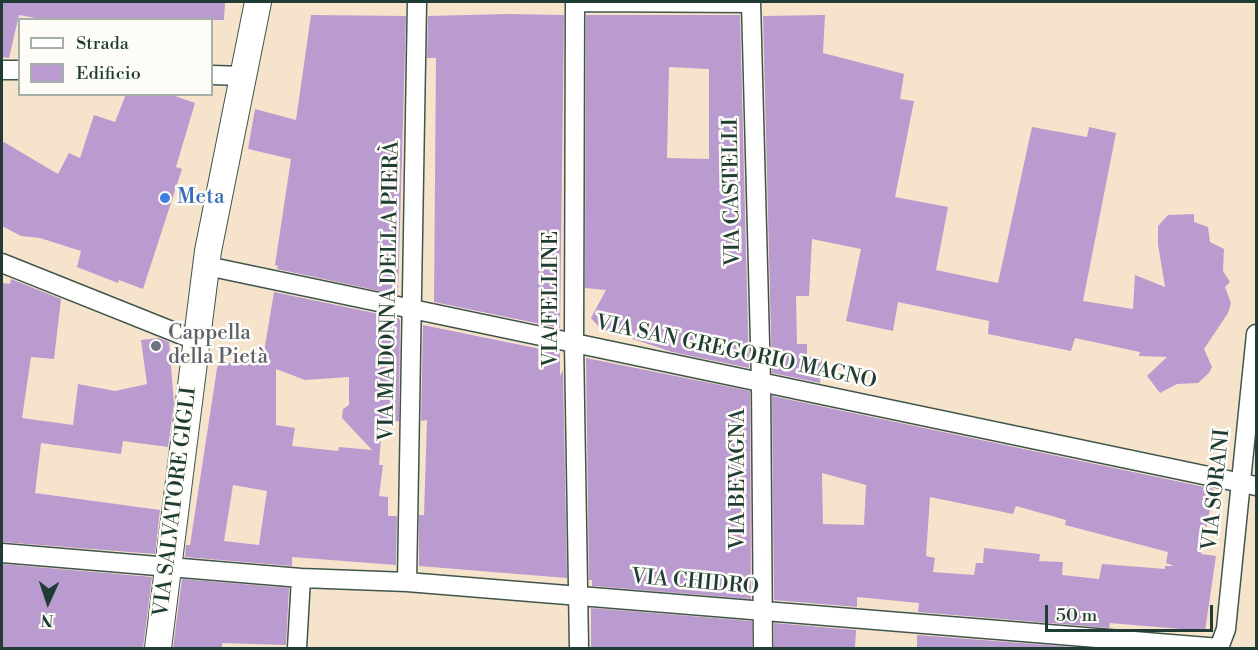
<!DOCTYPE html>
<meta charset="utf-8">
<style>
body{margin:0}
#map{position:relative;width:1258px;height:650px;overflow:hidden;background:#f6e3cc;font-family:"Libre Bodoni",serif}
canvas{display:block}
.frame{position:absolute;inset:0;border:3px solid #1f3d34;pointer-events:none}
.legend{position:absolute;left:18px;top:18px;width:195px;height:78px;box-sizing:border-box;background:#fdfcf7;border:2px solid #a4b0a9;margin:0;padding:8px 10px;list-style:none;font-size:18px;color:#1f3d34}
.legend li{display:flex;align-items:center;gap:12px;height:30px}
.legend b{width:30px;border:2px solid #a4b0a9}
.north{position:absolute;left:18px;top:572px;width:60px;height:60px;-webkit-text-stroke:4px #fdfcf7;paint-order:stroke;rotate:183deg;font-size:16px;font-weight:700;line-height:24px;text-align:center;color:#1f3d34}
.north::after{content:'';display:block;margin:auto;width:21px;height:27px;background:#1f3d34;clip-path:polygon(50% 0,100% 100%,50% 72%,0 100%)}
.scale{position:absolute;left:1045px;top:605px;width:168px;height:27px;box-sizing:border-box;border:3px solid #1f3d34;border-top:0;padding-left:8px;font-size:18px;line-height:21px;white-space:nowrap;color:#1f3d34;-webkit-text-stroke:4px #fdfcf7;paint-order:stroke}
</style>
<div id="map">
<canvas width="1258" height="650"></canvas>
<div class="frame"></div>
<ul class="legend">
<li><b style="height:8px;background:#fff"></b>Strada</li>
<li><b style="height:16px;background:#ba9bd0"></b>Edificio</li>
</ul>
<div class="north">N</div>
<div class="scale">50 m</div>
</div>
<script>
const c = document.querySelector('canvas').getContext('2d');
c.lineJoin = 'round';
function paint(path, color) {
  c.fillStyle = color;
  c.fill(path, 'evenodd');
}
function poly(rows) {
  const path = new Path2D();
  for (const r of rows) {
    path.moveTo(r[0], r[1]);
    for (let i = 2; i < r.length; i += 2) path.lineTo(r[i], r[i + 1]);
  }
  return path;
}
function trace(path, color, width, dash) {
  c.strokeStyle = color;
  c.lineWidth = width;
  c.lineCap = dash ? 'butt' : 'round';
  c.setLineDash(dash || []);
  c.stroke(path);
}
function label(font, color, halo, rows, align = 'center') {
  c.font = font + ' "Libre Bodoni",serif';
  c.lineWidth = 5;
  c.setLineDash([]);
  c.textBaseline = 'middle';
  c.strokeStyle = halo;
  c.fillStyle = color;
  for (const [text, x, y, turn = 0] of rows) {
    c.save();
    c.translate(x, y);
    c.rotate((+turn || 0) * Math.PI / 180);
    c.textAlign = isNaN(turn) ? turn : align;
    if (halo) c.strokeText(text, 0, 0);
    c.fillText(text, 0, 0);
    c.restore();
  }
}
paint(poly([
 [2,2,225,2,224,20,46,20,19,15,9,58,2,57],
 [508,14,564,15,560,328,434,302,436,58,427,58,428,16],
 [311,15,406,16,398,295,277,269,278,266,275,265,291,159,248,149,255,109,296,120],
 [586,15,740,15,749,368,672,352,600,328,591,318,606,290,585,288],
 [669,67,709,69,709,159,667,158],
 [825,15,823,53,904,74,900,99,914,101,895,197,948,207,936,270,998,283,1032,127,1087,137,1089,127,1116,133,1083,301,1133,309,1135,275,1165,287,1158,244,1158,226,1168,215,1194,214,1194,222,1208,227,1210,242,1224,249,1223,271,1230,282,1225,287,1231,303,1228,313,1204,349,1212,367,1209,373,1198,383,1177,384,1160,393,1147,376,1167,357,1139,356,1140,352,1075,338,1071,351,988,334,989,321,898,302,893,331,846,321,861,249,812,239,809,296,796,296,797,344,807,344,807,356,822,359,820,383,772,373,763,16],
 [126,94,169,94,195,103,176,167,182,169,143,289,119,280,118,283,77,267,81,251,40,238,21,236,2,226,2,141,58,174,69,153,80,158,94,115,115,122],
 [11,279,61,299,54,359,31,357,22,418,73,425,78,384,115,391,147,384,141,340,159,338,169,342,174,403,168,447,123,441,121,454,41,443,35,493,160,510,155,554,2,542,2,283,10,284],
 [274,292,398,318,400,320,399,421,382,422,379,465,383,465,379,496,388,497,388,516,397,516,396,565,292,557,292,566,185,557,186,545,190,545,218,362,266,365,262,364],
 [276,369,305,380,349,377,349,405,343,409,342,418,372,450,339,447,338,451,292,446,295,428,276,425],
 [233,485,267,491,259,545,224,541],
 [423,325,560,353,560,376,563,370,567,578,419,566,419,515,424,515,427,420,421,421],
 [586,358,750,391,751,599,592,586,592,580,589,580],
 [772,396,1214,489,1201,554,1216,556,1205,631,1110,623,1109,628,918,612,919,603,857,597,857,607,774,600],
 [822,473,866,485,864,525,823,524],
 [930,497,1013,514,1016,506,1066,520,1065,525,1168,552,1166,563,1174,566,1165,566,1165,569,1102,564,1099,579,1062,575,1063,562,1039,561,1040,554,984,548,983,563,976,563,974,575,933,572,935,558,926,556],
 [2,564,152,577,143,648,2,648],
 [182,579,289,588,286,645,222,643,222,648,173,648],
 [591,608,752,621,752,648,591,648],
 [774,623,856,630,855,648,774,648],
 [917,635,1087,648,917,648]
]), '#ba9bd0');
const street = poly([
 [575,2,574,343,579,648],
 [580,2,751,3],
 [751,2,761,381,763,648],
 [2,70,20,70],
 [212,75,243,76],
 [2,263,197,341],
 [207,266,1256,486],
 [2,553,301,578,407,582,1220,648],
 [407,582,417,2],
 [297,648,301,578],
 [1219,648,1226,629,1256,334]
]);
const secondary = poly([
 [158,648,208,251,258,2]
]);
trace(street, '#3f564b', 21);
trace(secondary, '#3f564b', 28);
trace(street, '#fff', 18);
trace(secondary, '#fff', 26);
for (const [x, y, r, color] of [
 [165,198,6,"#3f7fe0"],
 [156,346,6,"#6b7280"]
]) {
  const dot = new Path2D();
  dot.arc(x, y, r, 0, 2 * Math.PI);
  c.fillStyle = color;
  c.fill(dot);
  trace(dot, '#fdfcf7', 2);
}
label('21px', '#1f3d34', '#fdfcf7', [
 ["VIA CASTELLI",733,192,-91],
 ["VIA MADONNA DELLA PIERÀ",390,291,-89],
 ["VIA FELLINE",552,299,-90],
 ["VIA SAN GREGORIO MAGNO",736,353,12],
 ["VIA BEVAGNA",739,479,-90],
 ["VIA SORANI",1217,490,-84],
 ["VIA SALVATORE GIGLI",176,502,-83],
 ["VIA CHIDRO",695,583,5]
]);
label('21px', '#366cbe', '#fdfcf7', [
 ["Meta",177,198]
], 'left');
label('21px', '#5b616d', '#fdfcf7', [
 ["Cappella",168,334],
 ["della Pietà",168,358]
], 'left');
</script>
